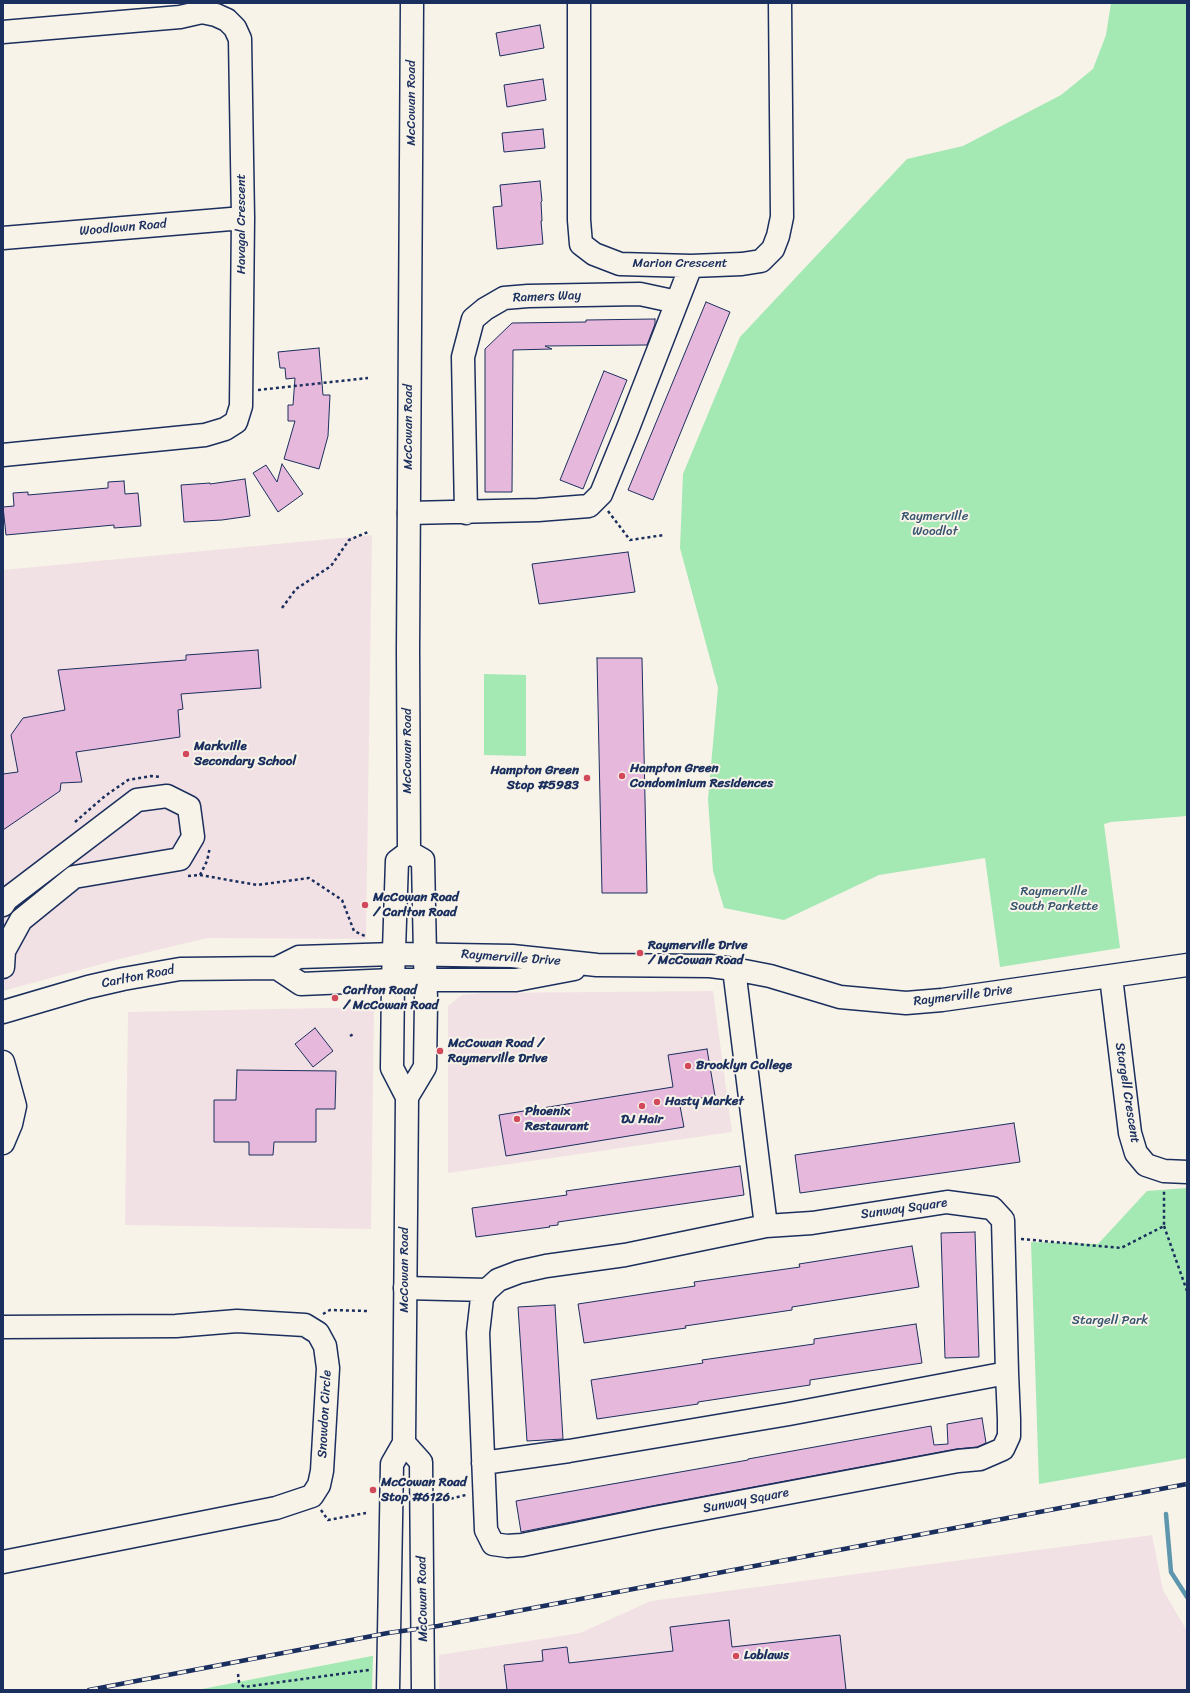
<!DOCTYPE html>
<style>
body{margin:0}
#map{position:relative;width:1190px;height:1693px;overflow:hidden;background:#f7f3e8;font-family:Sriracha,sans-serif}
canvas{display:block}
.frame{position:absolute;inset:0;border:4px solid #1b2f5e;pointer-events:none}
</style>
<div id="map">
<canvas width="1190" height="1693"></canvas>
<div class="frame"></div>
</div>
<script>
const c = document.querySelector('canvas').getContext('2d');
c.lineJoin = 'round';
function paint(path, color) {
  c.fillStyle = color;
  c.fill(path, 'evenodd');
}
function poly(rows) {
  const path = new Path2D();
  for (const r of rows) {
    path.moveTo(r[0], r[1]);
    for (let i = 2; i < r.length; i += 2) path.lineTo(r[i], r[i + 1]);
  }
  return path;
}
function trace(path, color, width, dash) {
  c.strokeStyle = color;
  c.lineWidth = width;
  c.lineCap = dash ? 'butt' : 'round';
  c.setLineDash(dash || []);
  c.stroke(path);
}
function label(font, color, halo, rows, align = 'center') {
  c.font = font + ' Sriracha,sans-serif';
  c.lineWidth = 4;
  c.setLineDash([]);
  c.textBaseline = 'middle';
  c.strokeStyle = halo;
  c.fillStyle = color;
  for (const [text, x, y, turn = 0] of rows) {
    c.save();
    c.translate(x, y);
    c.rotate((+turn || 0) * Math.PI / 180);
    c.textAlign = isNaN(turn) ? turn : align;
    if (halo) c.strokeText(text, 0, 0);
    c.fillText(text, 0, 0);
    c.restore();
  }
}
paint(poly([
 [372,535,366,939,207,938,120,959,3,991,3,570],
 [713,991,732,1132,448,1173,448,1006,462,995,483,993],
 [374,1007,371,1229,125,1225,128,1012],
 [1152,1535,1163,1590,1187,1631,1187,1690,439,1690,439,1655,580,1633,651,1601]
]), '#f2e1e4');
paint(poly([
 [1111,3,1187,3,1187,816,1111,822,1104,824,1120,948,1000,967,985,858,879,875,784,920,724,908,713,871,708,799,718,688,680,548,683,474,740,337,907,159,963,146,1061,95,1093,69,1106,35],
 [484,674,526,675,526,756,484,755],
 [1187,1188,1187,1458,1039,1484,1031,1242,1098,1244,1147,1191],
 [373,1656,372,1690,197,1690,372,1656]
]), '#a4e8b3');
trace(poly([
 [1166,1514,1171,1572,1187,1597]
]), '#5e96ae', 4.5);
const building = poly([
 [540,25,544,48,500,56,496,33,540,25],
 [543,79,546,100,507,107,504,85,543,79],
 [543,129,545,148,504,152,502,133,543,129],
 [540,181,542,201,541,202,542,221,541,221,543,244,497,249,493,207,502,206,500,185,540,181],
 [706,302,730,312,653,500,628,490,706,302],
 [655,319,655,324,647,345,545,346,552,349,513,350,512,492,485,492,485,349,512,323,586,322,586,320,655,319],
 [319,348,323,395,330,395,328,436,319,469,284,459,295,421,288,421,288,405,293,405,295,378,286,379,285,368,280,368,278,352,319,348],
 [604,371,627,380,583,489,560,480,604,371],
 [282,464,303,494,278,512,253,473,266,465,277,482,282,464],
 [245,479,250,516,222,520,184,522,181,485,210,483,210,484,245,479],
 [124,481,125,494,138,493,141,526,114,528,114,525,6,535,3,507,14,506,13,493,28,492,28,495,108,488,108,482,124,481],
 [628,552,635,592,539,604,532,564,628,552],
 [258,650,261,688,181,694,183,709,178,710,180,737,76,752,82,782,61,783,60,791,3,830,3,774,18,772,11,735,23,718,65,710,58,670,186,660,186,655,258,650],
 [597,658,642,658,647,893,602,893,597,658],
 [315,1028,333,1051,313,1067,295,1044,315,1028],
 [707,1049,715,1096,679,1101,684,1127,506,1156,499,1115,673,1087,668,1055,707,1049],
 [237,1070,336,1071,335,1109,316,1109,316,1142,274,1142,273,1155,249,1155,249,1142,214,1142,214,1100,236,1100,237,1070],
 [1014,1123,1020,1162,800,1193,795,1155,1014,1123],
 [740,1166,744,1195,558,1222,558,1225,549,1226,550,1227,476,1237,472,1208,567,1195,566,1191,740,1166],
 [975,1232,979,1357,945,1358,941,1233,975,1232],
 [912,1246,919,1287,792,1307,792,1310,685,1326,686,1328,584,1343,578,1304,695,1286,694,1282,800,1267,799,1264,912,1246],
 [555,1305,563,1439,527,1441,518,1307,555,1305],
 [916,1324,922,1363,810,1380,810,1385,698,1402,698,1404,597,1419,591,1380,703,1363,702,1360,814,1344,814,1339,916,1324],
 [982,1418,986,1443,977,1447,956,1449,652,1506,521,1532,516,1501,748,1460,748,1459,931,1426,934,1445,948,1444,947,1424,982,1418],
 [729,1620,732,1647,840,1635,846,1690,507,1690,504,1665,543,1661,542,1650,567,1647,569,1663,673,1651,670,1627,729,1620]
]);
paint(building, '#e6b8db');
trace(building, '#1b2f5e', 1);
const minor = poly([
 [579,3,579,220,581,244,594,254,620,264,691,266,742,264,761,261,773,249,778,236,782,217,780,3],
 [3,32,180,17,202,12,216,15,227,20,235,28,240,39,243,218,241,406,236,422,225,429,205,435,3,455],
 [3,238,243,218],
 [409,513,538,510,589,506,601,494,628,428,691,266],
 [466,513,463,357,473,319,485,309,504,298,528,296,640,294,677,302],
 [3,905,7,899,137,800,167,796,189,807,193,837,180,859,74,877,21,920,4,951,3,967],
 [277,968,301,984,393,980,516,980,574,969],
 [734,969,766,1226],
 [1111,977,1130,1133,1136,1153,1146,1165,1164,1171,1187,1172],
 [3,1012,88,987,123,979,180,969,277,968,299,957,395,954,512,956,597,965,710,966,734,969,770,976,840,997,906,1003,942,1000,1187,965],
 [3,1062,15,1106,11,1124,3,1143],
 [947,1202,992,1208,1003,1220,1007,1373,1009,1419,1009,1436,1003,1449,980,1459,958,1461,654,1518,522,1545,507,1546,493,1544,486,1530,478,1333,482,1298,487,1290,498,1280,519,1272,546,1266,625,1255,766,1226,812,1223,947,1202],
 [405,1288,487,1290],
 [3,1327,176,1326,237,1321,305,1325,318,1333,325,1346,328,1368,322,1471,319,1485,312,1496,276,1508,3,1562],
 [483,1463,569,1451,789,1414,1007,1373]
]);
const major = poly([
 [409,852,408,650,412,3],
 [407,1097,425,1067,426,1002,423,860,409,852],
 [404,1443,421,1462,423,1690],
 [388,1690,392,1464,404,1443,407,1097,392,1068,393,980,397,861,409,852]
]);
trace(minor, '#1b2f5e', 25);
trace(major, '#1b2f5e', 25);
trace(poly([
 [258,390,368,378],
 [608,511,630,540,664,535],
 [282,608,296,589,331,566,349,540,368,532],
 [75,822,105,796,128,780,151,776,161,777],
 [200,875,207,861,210,847],
 [188,876,200,875,257,885,309,878,342,900,354,931,365,936],
 [350,1036,355,1033],
 [1164,1226,1187,1291],
 [1021,1239,1121,1248,1164,1226,1164,1189],
 [323,1314,330,1310,367,1311],
 [445,1500,466,1495],
 [321,1510,328,1520,366,1513],
 [238,1674,239,1682,244,1687,369,1670]
]), '#1b2f5e', 2.5, [3, 3]);
trace(minor, '#f7f3e8', 22);
trace(major, '#f7f3e8', 22);
const rail = poly([
 [89,1690,388,1633,438,1626,1187,1484]
]);
trace(rail, '#1b2f5e', 4.5);
trace(rail, '#f7f3e8', 3, [9]);
for (const [x, y, r, color] of [
 [186,754,4,"#d1495b"],
 [622,776,4,"#d1495b"],
 [587,778,4,"#d1495b"],
 [365,905,4,"#d1495b"],
 [640,953,4,"#d1495b"],
 [335,998,4,"#d1495b"],
 [440,1051,4,"#d1495b"],
 [688,1066,4,"#d1495b"],
 [657,1102,4,"#d1495b"],
 [642,1106,4,"#d1495b"],
 [517,1119,4,"#d1495b"],
 [373,1490,4,"#d1495b"],
 [736,1656,4,"#d1495b"]
]) {
  const dot = new Path2D();
  dot.arc(x, y, r, 0, 2 * Math.PI);
  c.fillStyle = color;
  c.fill(dot);
  trace(dot, '#f7f3e8', 1.5);
}
label('13px', '#1b2f5e', '#f7f3e8', [
 ["McCowan Road",412,103,-90],
 ["Havagal Crescent",242,224,-90],
 ["Woodlawn Road",123,228,-5],
 ["Marion Crescent",680,264],
 ["Ramers Way",547,297,-2],
 ["McCowan Road",409,427,-90],
 ["McCowan Road",408,751,-90],
 ["Raymerville Drive",511,958,4],
 ["Carlton Road",138,977,-11],
 ["Raymerville Drive",963,996,-7],
 ["Stargell Crescent",1127,1093,81],
 ["Sunway Square",904,1209,-8],
 ["McCowan Road",405,1270,-90],
 ["Snowdon Circle",325,1414,-87],
 ["Sunway Square",746,1501,-11],
 ["McCowan Road",423,1599,-91]
]);
label('13px', '#36546f', '#f7f3e8', [
 ["Raymerville",935,517],
 ["Woodlot",935,532],
 ["Raymerville",1054,892],
 ["South Parkette",1054,907],
 ["Stargell Park",1110,1321]
]);
label('bold 13px', '#1b2f5e', '#f7f3e8', [
 ["Markville",194,747],
 ["Secondary School",194,762],
 ["Hampton Green",630,769],
 ["Condominium Residences",630,784],
 ["Hampton Green",579,771,"right"],
 ["Stop #5983",579,786,"right"],
 ["McCowan Road",373,898],
 ["/ Carlton Road",373,913],
 ["Raymerville Drive",648,946],
 ["/ McCowan Road",648,961],
 ["Carlton Road",343,991],
 ["/ McCowan Road",343,1006],
 ["McCowan Road /",448,1044],
 ["Raymerville Drive",448,1059],
 ["Brooklyn College",696,1066],
 ["Hasty Market",665,1102],
 ["Phoenix",525,1112],
 ["Restaurant",525,1127],
 ["DJ Hair",642,1120,"center"],
 ["McCowan Road",381,1483],
 ["Stop #6126",381,1498],
 ["Loblaws",744,1656]
], 'left');
</script>
